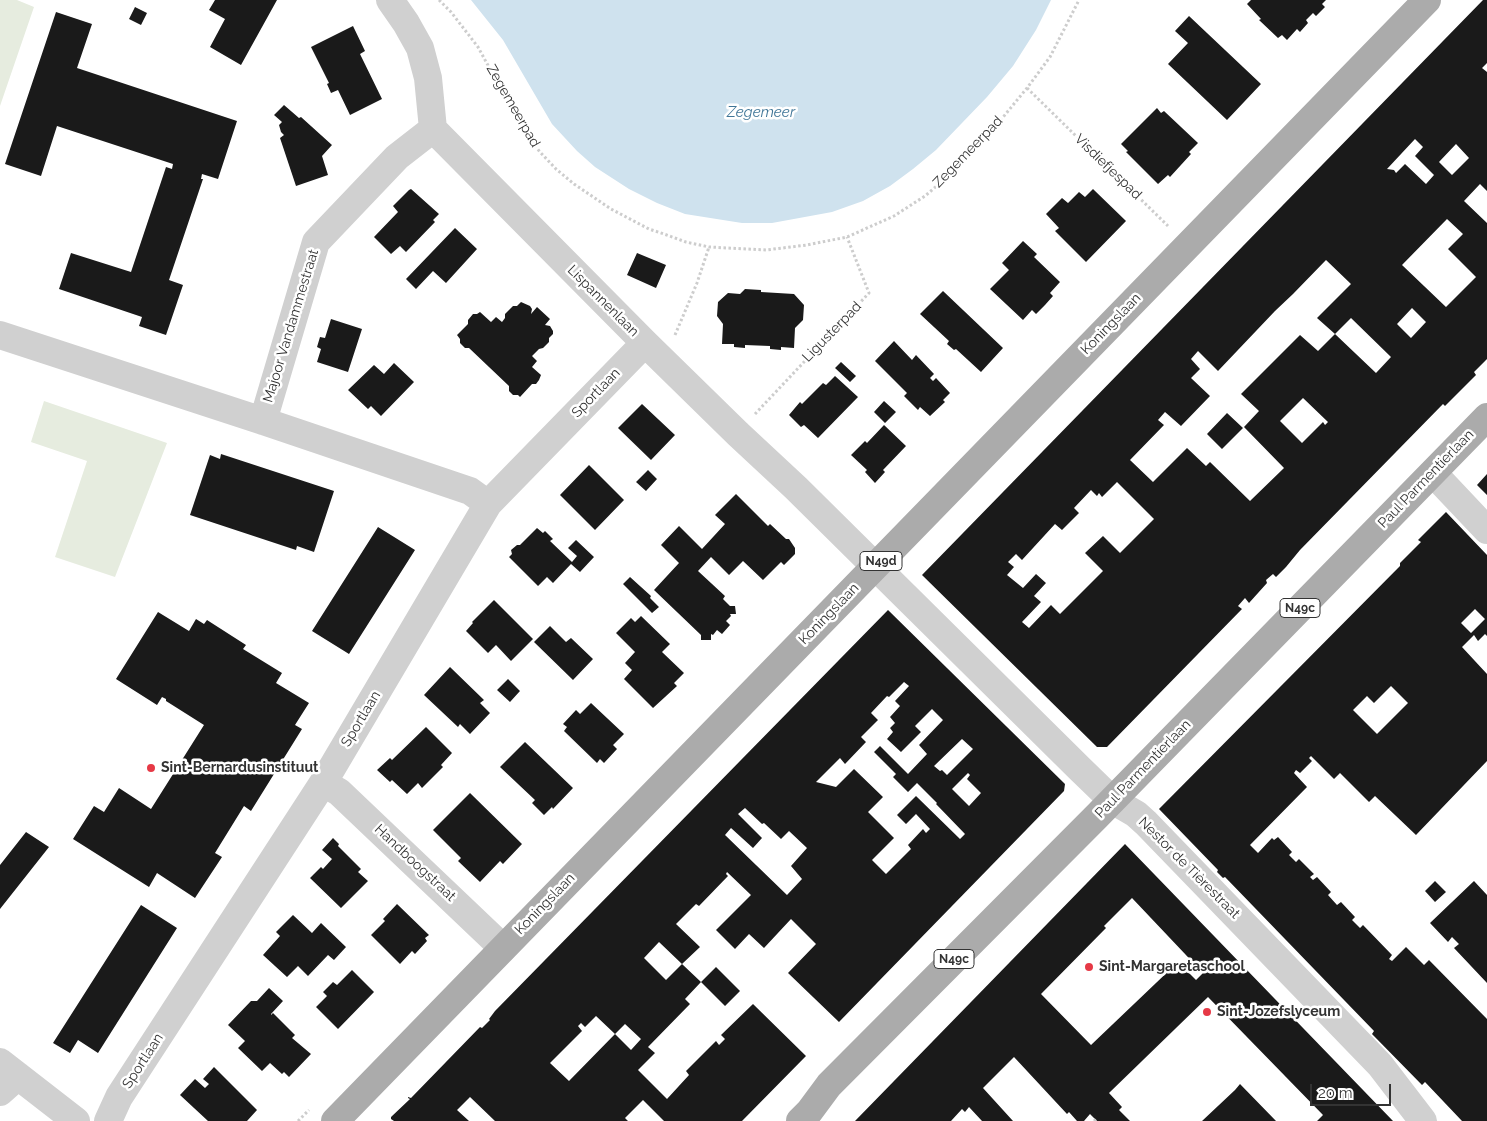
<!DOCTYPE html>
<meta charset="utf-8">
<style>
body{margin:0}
#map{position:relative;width:1487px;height:1121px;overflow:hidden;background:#fff;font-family:Raleway,sans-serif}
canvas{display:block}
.scale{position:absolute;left:1310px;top:1084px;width:81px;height:22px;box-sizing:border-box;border:2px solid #333;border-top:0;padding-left:6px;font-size:15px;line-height:18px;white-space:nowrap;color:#333;-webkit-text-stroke:4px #fff;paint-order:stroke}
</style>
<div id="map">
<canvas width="1487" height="1121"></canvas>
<div class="scale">20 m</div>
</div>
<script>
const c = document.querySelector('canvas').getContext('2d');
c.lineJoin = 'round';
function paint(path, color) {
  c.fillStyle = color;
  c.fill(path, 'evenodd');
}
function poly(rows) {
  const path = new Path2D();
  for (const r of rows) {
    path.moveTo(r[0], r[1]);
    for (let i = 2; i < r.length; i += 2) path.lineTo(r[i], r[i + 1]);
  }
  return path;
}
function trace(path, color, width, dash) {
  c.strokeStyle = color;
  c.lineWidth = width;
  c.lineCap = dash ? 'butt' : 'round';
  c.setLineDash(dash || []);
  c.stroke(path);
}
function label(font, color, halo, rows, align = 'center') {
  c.font = font + ' Raleway,sans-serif';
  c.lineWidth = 5;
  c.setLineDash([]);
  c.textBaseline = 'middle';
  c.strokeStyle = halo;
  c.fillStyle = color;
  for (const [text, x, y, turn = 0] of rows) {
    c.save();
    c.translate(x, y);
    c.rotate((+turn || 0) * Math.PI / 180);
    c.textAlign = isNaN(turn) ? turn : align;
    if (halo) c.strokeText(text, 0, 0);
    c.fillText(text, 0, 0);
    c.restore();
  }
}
paint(poly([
 [0,0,17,0,34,7,0,106],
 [44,401,167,443,115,577,55,557,87,461,31,442]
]), '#e6ecdf');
paint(poly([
 [471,0,1051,0,1036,30,1013,66,987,97,936,150,913,169,890,186,863,201,832,212,772,223,742,223,685,214,657,203,629,189,595,167,577,151,552,124,503,40]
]), '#cfe2ee');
paint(poly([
 [215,0,277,0,241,65,210,47,225,19,209,10],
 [1251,0,1326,0,1322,4,1325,7,1316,16,1313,13,1306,20,1308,23,1300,32,1297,29,1287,40,1282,35,1278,38,1259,20,1261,19,1247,4],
 [1483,0,1487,0,1487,63,1482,68,1487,72,1487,191,1480,184,1464,201,1487,223,1487,359,1474,372,1476,375,1445,406,1443,404,1300,550,1286,567,1276,577,1273,574,1266,580,1267,583,1249,603,1245,598,1238,606,1242,609,1107,747,1097,747,922,575],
 [1415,139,1423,147,1415,156,1434,175,1426,184,1405,164,1396,173,1394,170,1387,169],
 [1456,144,1469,158,1452,175,1439,162],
 [1447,219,1463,234,1448,249,1476,277,1446,307,1402,265],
 [1326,260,1351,284,1317,318,1335,334,1351,318,1391,357,1376,373,1335,334,1318,351,1300,335,1241,394,1259,411,1244,427,1284,468,1250,501,1210,462,1206,466,1187,448,1153,482,1130,460,1164,425,1158,420,1165,412,1181,426,1210,396,1191,378,1200,369,1191,359,1198,351,1218,371,1275,311,1293,294],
 [1412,308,1426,322,1411,338,1397,324],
 [1303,398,1328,422,1325,425,1323,422,1302,443,1280,421],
 [1117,482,1154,519,1120,553,1103,536,1085,553,1103,571,1060,614,1051,605,1029,628,1022,622,1041,602,1034,596,1046,583,1036,574,1023,588,1007,575,1014,567,1008,562,1016,554,1022,560,1055,524,1062,530,1079,513,1074,508,1091,490,1097,496,1099,493,1102,497],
 [135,7,147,13,141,25,129,19],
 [56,12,92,24,77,68,237,121,218,179,202,174,201,179,203,179,169,280,183,285,166,335,139,326,142,317,59,289,71,253,131,272,166,167,172,169,173,164,57,126,41,176,5,164],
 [1189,16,1261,84,1227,120,1168,64,1188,43,1175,31],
 [353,26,365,51,360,54,382,99,350,115,338,90,331,93,327,84,329,83,311,47],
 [284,105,299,118,301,117,332,145,322,156,328,175,296,186,280,138,284,135,281,132,279,125,282,122,274,115],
 [1157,108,1161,113,1164,111,1198,143,1189,152,1191,154,1170,177,1168,175,1158,184,1126,152,1128,151,1121,144],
 [411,189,439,214,433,220,435,222,406,252,400,246,391,254,374,237,398,212,393,206,409,190],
 [1093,189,1126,221,1086,262,1055,231,1059,228,1046,214,1062,198,1068,203,1079,192,1085,197],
 [455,228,477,249,446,283,433,271,416,289,406,279],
 [1023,241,1037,254,1034,257,1060,282,1050,293,1053,296,1045,305,1036,314,1032,310,1023,320,990,289,1009,270,1002,263],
 [637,253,666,265,656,288,627,275],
 [745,289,761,290,761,292,794,294,804,305,803,320,795,328,794,348,781,347,781,350,770,349,770,346,745,345,745,348,734,347,734,344,722,344,723,324,717,316,718,302,728,293,740,294],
 [943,291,1003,348,981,372,956,349,954,350,947,344,949,341,920,314],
 [521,302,530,306,532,309,531,314,537,307,550,319,545,325,550,326,553,331,553,334,549,338,549,342,543,348,539,349,532,356,537,361,532,367,541,375,539,380,536,384,532,384,520,397,518,395,513,395,509,391,509,386,469,348,465,348,460,343,460,339,457,335,468,324,468,320,473,314,477,314,480,312,491,322,496,317,502,322,505,318,505,314,513,306,517,306],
 [331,319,362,329,348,372,317,362,321,349,317,347,320,337,325,338],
 [894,341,912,360,916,355,934,374,930,378,933,381,936,378,950,393,943,400,945,402,930,416,920,407,918,410,904,396,907,393,875,361],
 [841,362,856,376,850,382,835,368],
 [394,363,414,382,381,416,371,406,368,409,348,390,374,365,384,374],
 [835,376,858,397,818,438,804,425,801,427,789,415,800,402,802,404,823,383,826,385],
 [884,401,896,412,885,423,874,412],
 [642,404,675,435,651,460,618,428],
 [1227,413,1243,428,1222,449,1207,434],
 [884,425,906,446,883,470,885,472,875,483,865,472,867,470,851,455,865,441,867,443],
 [221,454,334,491,314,552,297,546,296,550,190,515,210,455,220,459],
 [589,465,624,500,595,530,560,495],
 [648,470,657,479,646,491,636,482],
 [1487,474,1487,495,1477,485],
 [736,494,768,526,770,524,786,539,789,539,795,548,795,554,784,565,781,562,763,580,743,561,729,575,711,557,698,571,725,596,723,599,730,606,735,606,736,614,730,614,731,616,726,621,730,625,722,634,717,630,713,635,711,634,711,640,701,640,701,635,654,590,679,563,661,545,679,526,702,549,725,524,715,515],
 [1446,512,1487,555,1487,636,1485,634,1478,641,1474,635,1462,647,1487,674,1487,761,1416,835,1375,796,1369,802,1340,773,1334,779,1311,756,1309,758,1312,761,1300,773,1296,770,1294,773,1307,787,1250,845,1258,853,1272,838,1274,840,1278,837,1292,852,1289,855,1296,862,1299,859,1314,874,1310,877,1313,880,1317,877,1331,892,1328,895,1337,905,1341,902,1355,917,1352,920,1360,928,1363,925,1392,955,1389,959,1392,961,1406,947,1424,965,1429,960,1487,1019,1487,1121,1462,1121,1425,1082,1422,1085,1372,1034,1374,1031,1225,877,1223,878,1217,872,1218,870,1159,809,1400,566,1400,563,1421,542,1418,540],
 [1475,609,1485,619,1471,633,1461,623],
 [1391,686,1408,703,1377,734,1353,710,1367,696,1374,703],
 [378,527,415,550,349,654,312,631],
 [537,528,543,533,545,531,553,539,550,541,572,562,577,556,568,548,576,540,594,557,580,572,571,564,553,583,547,577,538,586,509,557,512,554,511,550,517,545,520,545],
 [630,577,651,596,650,598,659,607,652,613,623,584],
 [494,600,533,639,511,661,496,645,488,653,466,631,473,623,472,622],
 [888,610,1065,784,1064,791,839,1022,788,973,816,944,791,919,764,948,749,934,735,949,716,930,751,895,727,872,726,874,728,876,699,906,696,904,676,924,700,947,682,964,659,942,644,958,666,980,682,964,701,982,685,999,690,1004,648,1047,655,1053,638,1070,667,1099,689,1075,686,1071,716,1041,719,1045,725,1039,721,1035,753,1004,806,1056,742,1121,664,1121,643,1100,625,1118,628,1121,495,1121,470,1097,457,1110,469,1121,394,1121,391,1119,391,1117,410,1099,408,1098,408,1097,411,1098,480,1027,482,1028,490,1020,489,1019,495,1011],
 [904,682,909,686,895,701,900,706,890,717,895,723,890,728,893,732,887,739,901,752,921,732,915,726,932,709,943,720,919,745,927,754,908,774,880,746,874,752,896,774,893,777,908,792,917,783,937,803,936,804,965,834,960,839,916,796,897,815,906,824,916,814,930,829,926,833,923,829,908,845,911,849,886,874,872,860,894,838,868,812,883,797,854,769,836,787,816,782,840,758,845,764,866,742,861,737,878,720,871,713,887,696,889,697],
 [962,739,973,749,947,775,942,770,940,771,934,766],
 [968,773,970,775,967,779,981,793,969,806,952,789],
 [745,808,762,824,764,823,781,839,789,831,807,848,791,866,802,879,787,895,725,835,731,828,753,848,762,838,738,814],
 [596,1016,615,1034,625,1024,641,1039,631,1050,615,1034,569,1081,550,1063,582,1031,578,1026,581,1023,585,1027],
 [158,612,189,631,196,619,204,624,207,620,246,645,243,649,282,673,276,683,309,703,295,725,302,729,251,811,244,806,215,853,222,857,195,898,157,873,149,887,73,839,94,806,104,812,119,788,151,809,204,725,166,701,166,699,162,697,157,705,116,679],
 [641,616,670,644,662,652,684,673,674,683,677,686,653,708,624,679,632,670,625,663,635,652,616,633,631,618,635,622],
 [550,626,566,642,571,638,593,659,573,680,534,642],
 [450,667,484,700,480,703,490,713,470,734,460,724,458,727,424,695],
 [508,679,520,691,510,702,497,690],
 [591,703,624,734,613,745,617,749,604,763,600,759,597,763,564,731,567,727,563,724,576,710,580,714],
 [426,727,452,753,441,765,443,767,422,788,418,783,407,794,392,780,390,782,377,770,390,758,392,760],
 [525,742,573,788,553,809,552,807,544,815,532,803,535,800,500,767],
 [470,793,522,844,503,864,500,861,480,882,458,861,461,858,433,830],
 [26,832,49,847,0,909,0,865],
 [333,838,339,844,338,846,361,869,358,872,368,881,341,908,310,878,321,867,323,869,332,859,322,850],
 [1125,844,1393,1121,1317,1121,1323,1115,1208,997,1109,1093,1122,1107,1119,1110,1130,1121,1097,1121,1090,1114,1084,1121,1077,1121,1069,1112,1067,1114,1014,1057,983,1088,1013,1121,982,1121,969,1107,965,1112,962,1109,951,1121,855,1121],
 [1132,898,1203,973,1196,980,1178,962,1091,1045,1041,994,1106,928,1104,926],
 [1435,881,1446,892,1435,902,1425,891],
 [1474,881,1487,895,1487,983,1454,948,1459,944,1452,937,1448,942,1430,923],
 [397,904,429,935,425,938,427,941,415,954,412,951,400,964,371,935,385,921,383,919],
 [141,905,177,928,98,1053,78,1040,70,1053,53,1043],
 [293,915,312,933,321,923,346,947,334,960,328,955,308,976,298,966,287,977,263,955,280,936,276,932],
 [716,967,740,991,725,1006,701,982],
 [352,970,374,992,338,1029,316,1007,327,996,323,992,333,982,337,985],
 [269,988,283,1001,271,1014,271,1015,273,1013,295,1035,292,1038,311,1054,289,1077,284,1072,282,1074,270,1063,262,1071,238,1048,245,1041,228,1025,251,1001,257,1001],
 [214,1067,257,1110,247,1121,208,1121,180,1095,195,1079,205,1088,209,1084,203,1079],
 [1240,1084,1276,1121,1202,1121,1235,1090]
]), '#1a1a1a');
trace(poly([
 [439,0,451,12,478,47,523,130,540,152,556,169,574,184,611,209,649,229,664,234,686,242,709,247,766,250,807,245,847,237,894,216,925,196,953,172,986,138,1027,88,1050,57,1079,0],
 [1027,88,1168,226],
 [675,335,697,283,709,247],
 [755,414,869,293,847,237],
 [298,1121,309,1110],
 [1094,1121,1096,1119]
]), '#cdcdcd', 3, [2.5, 2.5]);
trace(poly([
 [390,0,406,23,420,48,428,78,433,129,645,343,738,434,796,488,1079,768,1112,800,1136,814,1146,823,1380,1065,1423,1121],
 [0,335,263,421,470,491,488,504],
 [263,421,316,242,397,157,433,129],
 [1433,473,1487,530],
 [323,783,339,792,503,948],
 [0,1062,76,1121],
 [0,1092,18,1076],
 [108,1121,119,1097,323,783,488,504,645,343]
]), '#d0d0d0', 28);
trace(poly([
 [335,1121,1427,0],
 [800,1121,809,1112,829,1085,1097,816,1487,417]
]), '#ababab', 28);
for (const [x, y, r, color] of [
 [151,768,5,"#e63946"],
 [1089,967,5,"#e63946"],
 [1207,1012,5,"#e63946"]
]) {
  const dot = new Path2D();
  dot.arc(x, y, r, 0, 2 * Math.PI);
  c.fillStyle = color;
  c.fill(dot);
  trace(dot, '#fff', 2);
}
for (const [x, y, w] of [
 [881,561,42],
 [1300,608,40],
 [954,959,40]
]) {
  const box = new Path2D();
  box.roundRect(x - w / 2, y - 9.5, w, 19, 4);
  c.fillStyle = '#fff';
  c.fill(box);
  trace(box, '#333', 1);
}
label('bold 12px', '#333', null, [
 ["N49d",881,561],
 ["N49c",1300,608],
 ["N49c",954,959]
]);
label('14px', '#333', '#fff', [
 ["Zegemeerpad",513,106,60],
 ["Zegemeerpad",968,152,-46],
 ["Visdiefjespad",1108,167,44],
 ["Lispannenlaan",603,301,45],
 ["Koningslaan",1111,324,-46],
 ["Majoor Vandammestraat",291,326,-73],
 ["Ligusterpad",832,332,-46],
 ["Sportlaan",596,393,-46],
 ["Paul Parmentierlaan",1426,479,-46],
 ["Koningslaan",829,614,-46],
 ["Sportlaan",361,719,-59],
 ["Paul Parmentierlaan",1143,769,-46],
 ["Handboogstraat",415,863,43],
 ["Nestor de Tièrestraat",1189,868,45],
 ["Koningslaan",545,904,-46],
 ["Sportlaan",143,1061,-57]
]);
label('bold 14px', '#333', '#fff', [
 ["Sint-Bernardusinstituut",161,768],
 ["Sint-Margaretaschool",1099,967],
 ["Sint-Jozefslyceum",1217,1012]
], 'left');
label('italic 15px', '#3f7597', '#fff', [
 ["Zegemeer",761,112]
]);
</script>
